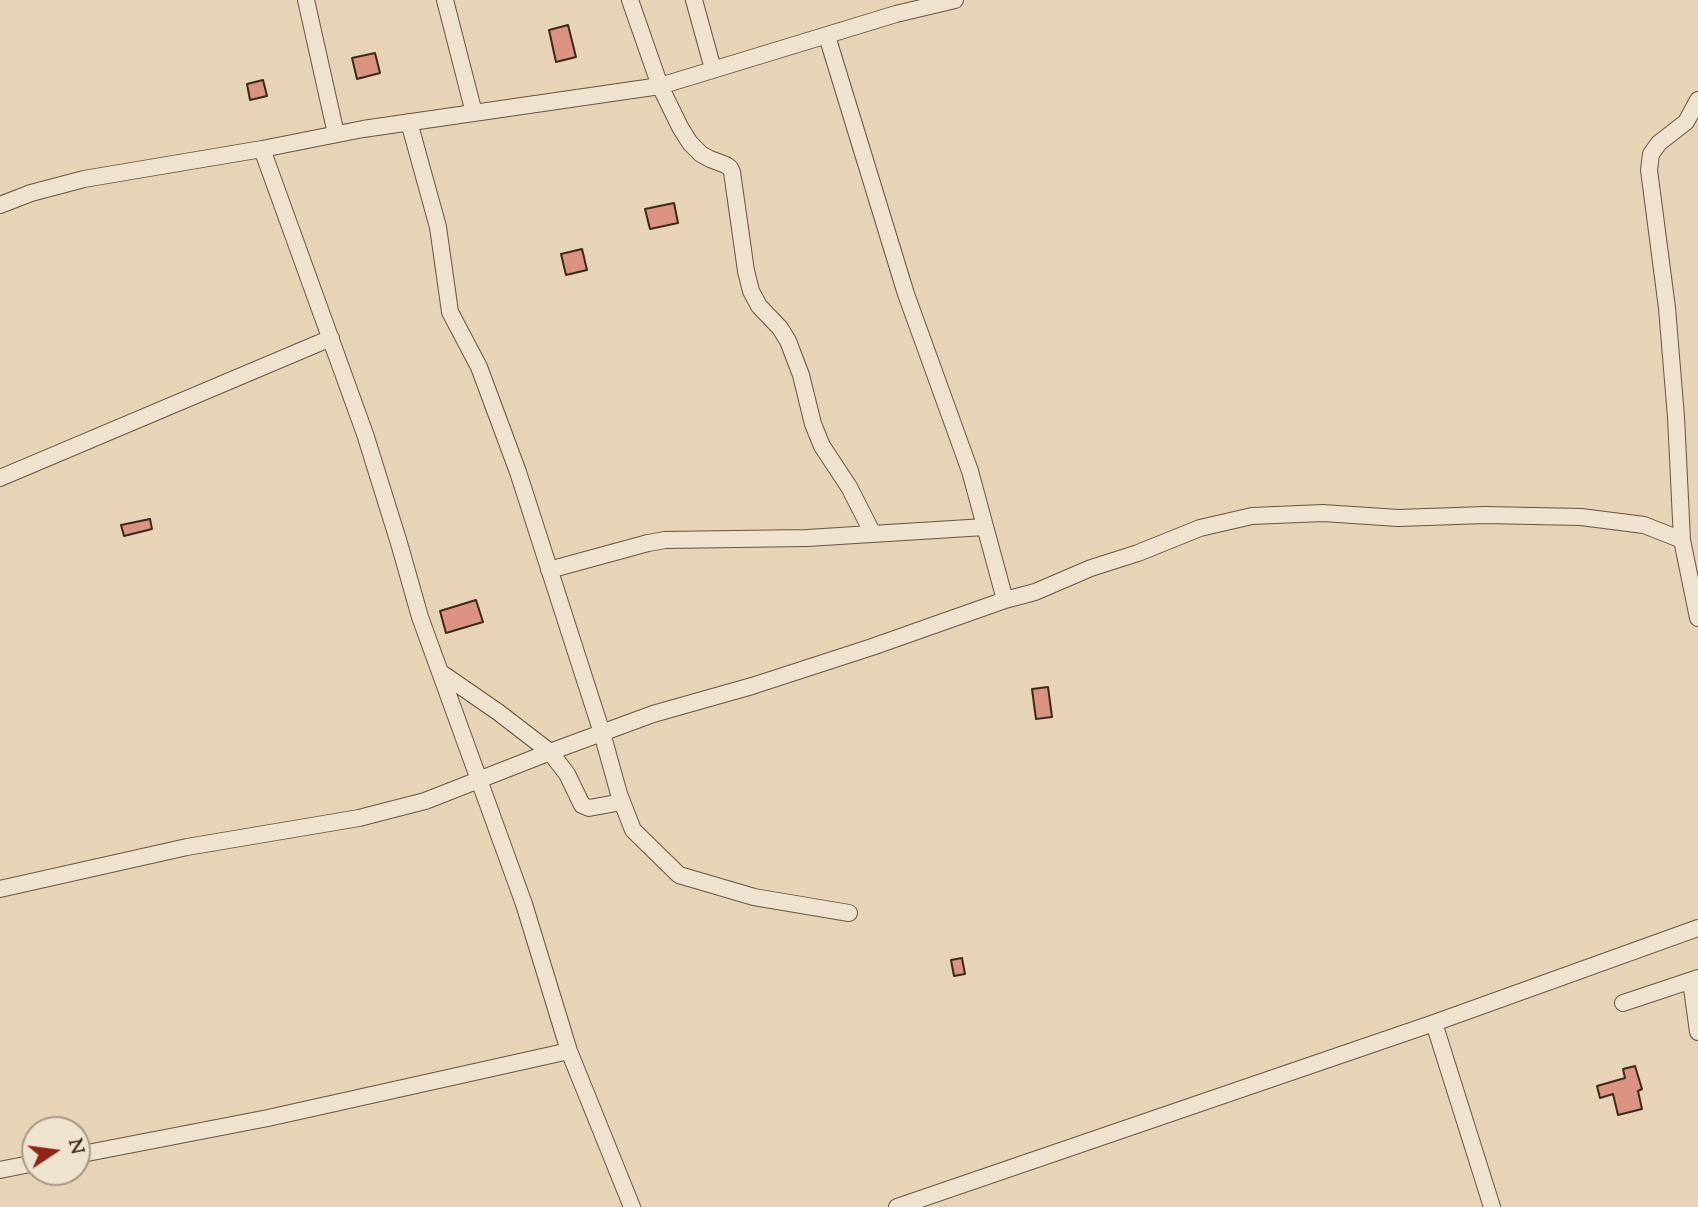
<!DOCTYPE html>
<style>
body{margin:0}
#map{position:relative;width:1698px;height:1207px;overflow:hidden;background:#e7d3b5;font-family:"Sorts Mill Goudy",serif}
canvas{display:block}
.north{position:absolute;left:21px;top:1116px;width:70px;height:70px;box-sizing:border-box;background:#efe2cf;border:2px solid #a89887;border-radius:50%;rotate:77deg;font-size:19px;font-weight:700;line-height:28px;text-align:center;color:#3d291b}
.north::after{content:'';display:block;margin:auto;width:24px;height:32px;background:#8f2418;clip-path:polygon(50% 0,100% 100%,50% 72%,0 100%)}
</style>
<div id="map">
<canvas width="1698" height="1207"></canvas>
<div class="north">N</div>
</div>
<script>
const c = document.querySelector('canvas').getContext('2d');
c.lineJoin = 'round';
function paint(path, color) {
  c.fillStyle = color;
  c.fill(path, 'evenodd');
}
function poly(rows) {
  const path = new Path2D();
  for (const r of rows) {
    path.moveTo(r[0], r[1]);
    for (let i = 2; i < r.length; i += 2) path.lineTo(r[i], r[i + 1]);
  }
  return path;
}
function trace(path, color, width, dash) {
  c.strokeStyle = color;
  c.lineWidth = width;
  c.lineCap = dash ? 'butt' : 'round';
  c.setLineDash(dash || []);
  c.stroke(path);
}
const building = poly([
 [568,25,576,57,556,62,549,30,568,25],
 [375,53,380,73,357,79,352,58,375,53],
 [263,80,267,96,250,100,247,84,263,80],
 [674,203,678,223,650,229,645,209,674,203],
 [582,249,587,270,566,275,561,254,582,249],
 [150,519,152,529,124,536,121,525,150,519],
 [476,600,483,622,446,633,440,611,476,600],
 [1048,687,1052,717,1036,719,1032,689,1048,687],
 [962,958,965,974,954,976,951,960,962,958],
 [1635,1066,1642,1089,1638,1091,1642,1109,1618,1115,1613,1094,1600,1098,1597,1086,1625,1078,1623,1069,1635,1066]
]);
paint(building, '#db9280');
trace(building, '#3d291b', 2);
const minor = poly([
 [306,0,336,134],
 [445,0,474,113],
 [630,0,660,86,680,127,690,143,701,154,710,159,726,165,730,168,732,172,746,271,751,291,759,306,780,328,788,341,801,375,813,424,822,446,849,487,873,534],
 [694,0,713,69],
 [827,36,906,294,970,471,1005,600],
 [1698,100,1686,122,1659,143,1651,154,1649,170,1667,308,1676,417,1682,540,1698,618],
 [409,122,438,227,450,312,479,367,518,472,602,733,619,794,633,830,679,875,754,897,849,913],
 [262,149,365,434,399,543,420,617,524,904,569,1051,632,1207],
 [0,205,31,193,84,179,262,149,363,129,660,86,896,14,955,0],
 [0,478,331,338],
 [549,570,648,543,665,540,807,538,985,527],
 [440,672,498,712,550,752,567,774,582,805,589,808,622,802],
 [0,889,187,847,359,818,425,801,550,752,653,714,752,686,872,647,1005,600,1035,592,1091,568,1138,553,1200,528,1252,516,1323,513,1398,518,1485,515,1581,517,1644,525,1682,540],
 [1691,981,1698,1032],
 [1623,1003,1698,978],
 [1434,1023,1492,1207],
 [77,1155,268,1118,569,1051],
 [0,1170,35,1163],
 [897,1207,1434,1023,1698,928]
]);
trace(minor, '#685442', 18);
trace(minor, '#efe2cf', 16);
</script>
